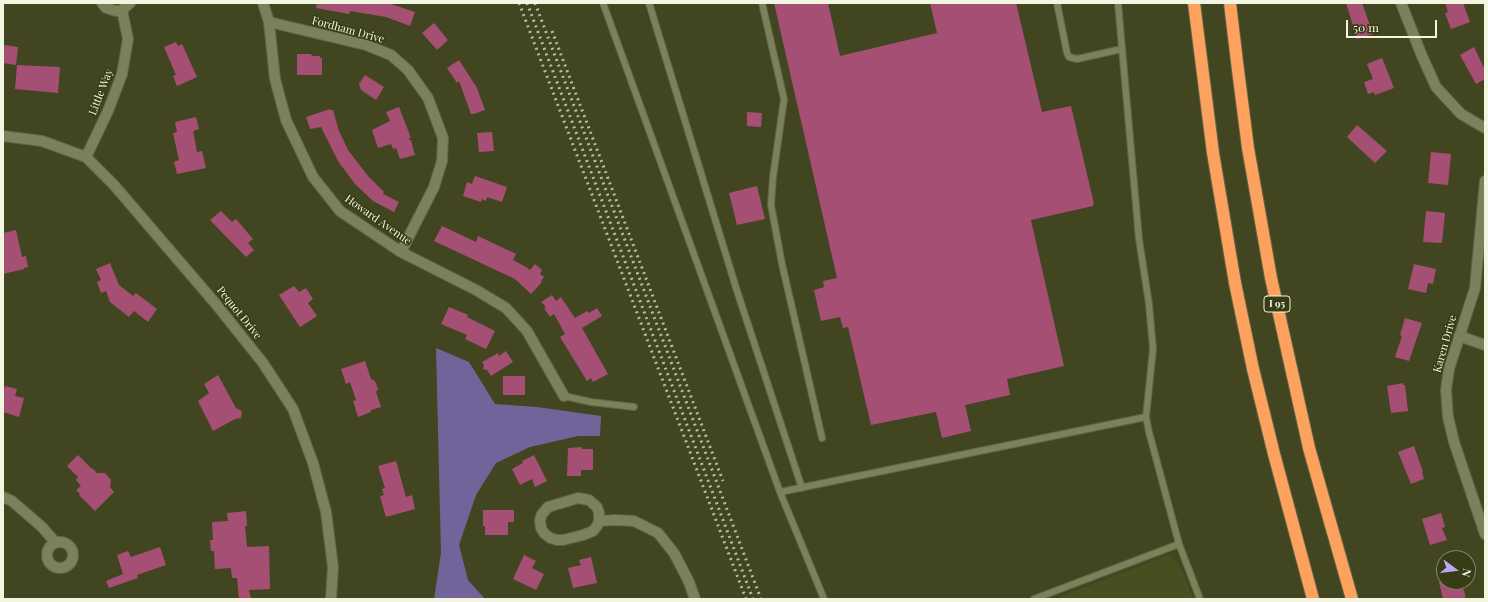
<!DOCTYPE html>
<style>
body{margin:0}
#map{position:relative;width:1488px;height:602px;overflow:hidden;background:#414621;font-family:"Playfair Display",serif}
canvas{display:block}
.frame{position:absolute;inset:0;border:4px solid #f2f6e1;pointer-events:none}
.north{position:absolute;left:1436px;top:550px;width:40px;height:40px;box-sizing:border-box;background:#373c16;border:1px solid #828667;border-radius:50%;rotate:105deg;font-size:11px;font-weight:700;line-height:16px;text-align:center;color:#f2f6e1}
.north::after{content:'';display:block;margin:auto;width:14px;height:18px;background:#bca9f5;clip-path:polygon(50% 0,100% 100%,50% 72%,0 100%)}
.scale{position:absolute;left:1346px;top:20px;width:91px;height:18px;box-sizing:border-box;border:2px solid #f2f6e1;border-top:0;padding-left:5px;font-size:12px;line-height:14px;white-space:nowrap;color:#f2f6e1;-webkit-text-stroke:3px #373c16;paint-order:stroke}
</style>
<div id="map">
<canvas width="1488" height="602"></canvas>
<div class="frame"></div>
<div class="north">N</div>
<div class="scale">50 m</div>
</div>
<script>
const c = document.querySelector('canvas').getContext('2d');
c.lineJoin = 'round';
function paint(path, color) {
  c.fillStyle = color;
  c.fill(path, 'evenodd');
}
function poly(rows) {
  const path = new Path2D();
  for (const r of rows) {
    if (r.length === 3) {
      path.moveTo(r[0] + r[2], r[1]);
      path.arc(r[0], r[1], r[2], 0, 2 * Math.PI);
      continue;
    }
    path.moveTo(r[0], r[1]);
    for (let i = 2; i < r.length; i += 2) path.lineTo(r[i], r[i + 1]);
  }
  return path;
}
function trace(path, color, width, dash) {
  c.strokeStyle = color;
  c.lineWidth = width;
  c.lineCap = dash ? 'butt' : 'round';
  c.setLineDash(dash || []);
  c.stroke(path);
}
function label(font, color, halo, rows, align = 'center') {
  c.font = font + ' "Playfair Display",serif';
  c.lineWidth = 3;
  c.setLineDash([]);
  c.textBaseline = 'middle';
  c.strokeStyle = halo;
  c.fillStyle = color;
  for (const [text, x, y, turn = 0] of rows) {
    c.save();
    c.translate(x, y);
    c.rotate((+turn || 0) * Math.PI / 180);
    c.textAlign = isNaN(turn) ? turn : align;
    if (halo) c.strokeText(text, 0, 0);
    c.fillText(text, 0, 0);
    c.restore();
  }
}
paint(poly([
 [1169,555,1179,564,1193,599,1054,599]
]), '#494e21');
paint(poly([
 [436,348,469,362,495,404,537,407,601,416,600,436,578,436,530,447,496,463,476,495,459,545,468,580,485,599,434,599,441,553]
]), '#72649b');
paint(poly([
 [317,3,388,3,415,12,410,26,386,17,350,11,349,14,316,8],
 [774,3,828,3,840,56,937,33,930,3,1016,3,1042,112,1071,106,1094,204,1093,204,1093,206,1031,220,1064,366,1007,379,1010,395,965,405,971,431,942,438,936,412,871,425,848,327,843,328,840,317,821,321,814,290,824,287,823,281,837,278],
 [1346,3,1362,3,1373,34,1357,39],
 [1445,3,1463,3,1470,22,1451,29,1445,13,1448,12],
 [434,23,448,40,437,50,422,33],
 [176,42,178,46,182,44,197,77,177,86,173,76,176,75,164,47],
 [4,45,18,47,16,65,3,63],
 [1474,47,1485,70,1485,79,1476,84,1460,55],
 [297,54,311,54,312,56,320,56,320,58,322,58,322,75,297,75],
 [1382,58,1394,88,1375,95,1374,92,1368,94,1364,82,1373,79,1367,64],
 [459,60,477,88,485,110,474,114,471,114,459,81,457,83,447,68],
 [17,65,60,67,58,93,15,89],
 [365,75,384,87,376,100,361,90,359,84],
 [399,107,411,138,409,138,409,140,411,140,415,155,400,159,396,148,393,149,391,144,378,148,372,130,390,121,386,112],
 [330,109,330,110,333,110,339,131,348,150,368,176,384,192,383,194,399,202,394,212,373,201,355,184,338,161,321,127,310,129,306,117],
 [747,112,762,113,761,127,747,126],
 [196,117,199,129,193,131,197,152,202,151,206,168,177,174,174,162,179,160,173,133,177,132,175,122],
 [1357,125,1387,151,1375,163,1347,137],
 [492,132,494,151,479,152,477,133],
 [1431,152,1451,154,1448,185,1428,183],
 [475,176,507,187,502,202,487,197,486,201,482,199,481,202,463,196,467,182,472,184],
 [757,186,765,219,737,225,729,193],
 [221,211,232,222,236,219,253,239,248,243,254,250,246,257,210,220],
 [1426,211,1445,213,1442,243,1423,242],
 [442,226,476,242,478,236,516,254,513,260,526,267,530,270,535,264,542,270,540,274,544,277,541,281,542,282,531,294,515,279,434,241],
 [16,230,22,257,26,256,28,267,24,268,24,269,3,274,3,233],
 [110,263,119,285,133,296,136,293,157,309,148,322,134,311,129,317,110,302,106,291,101,293,97,282,101,280,96,269],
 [1414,264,1436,269,1433,284,1428,283,1426,293,1408,289],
 [294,286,299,292,306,288,313,299,308,303,317,316,300,327,279,295],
 [552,295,556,301,561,297,575,318,587,311,589,313,597,308,602,316,582,328,608,374,593,382,591,378,587,381,560,337,565,334,554,314,550,317,544,308,546,307,541,302],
 [449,307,468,315,467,317,495,331,486,349,465,339,467,335,441,324],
 [1405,318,1422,323,1409,361,1395,357,1402,336,1400,335],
 [506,351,513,362,491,376,487,370,483,369,484,365,482,362,498,353,499,356],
 [365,361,371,379,375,381,378,389,376,392,381,407,371,410,371,412,358,417,353,401,356,400,350,382,346,384,341,369],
 [218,375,236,408,242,411,241,418,235,419,213,431,198,401,209,393,204,384],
 [503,376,525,376,525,395,503,395],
 [1403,383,1403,385,1405,385,1408,411,1391,413,1387,386],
 [5,386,17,389,15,396,24,398,19,417,3,412,3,392],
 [1414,446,1423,472,1422,472,1424,479,1411,484,1398,452],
 [582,447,582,449,593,449,593,470,581,470,581,476,567,476,568,448],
 [78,455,91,468,93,469,97,473,105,473,111,480,110,487,114,492,95,511,79,495,80,494,76,490,81,486,76,480,78,477,67,466],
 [534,455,547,481,535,487,532,479,520,485,512,469,523,463,522,461],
 [396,461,406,497,412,495,415,509,386,517,380,496,384,495,382,489,385,488,378,466],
 [483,510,514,510,514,522,508,522,508,535,485,535,485,526,483,526],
 [246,511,247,526,245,526,247,547,269,546,270,589,249,590,251,599,239,599,237,578,232,578,231,568,215,569,214,551,211,551,210,540,213,540,212,522,228,521,227,513],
 [1441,513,1445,527,1442,528,1447,540,1430,545,1422,519],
 [160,547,166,565,137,575,138,578,109,588,106,581,123,574,117,555,128,551,131,557],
 [524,555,536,561,532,568,544,574,536,590,513,579],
 [591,557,597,583,573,588,568,568,581,565,579,560],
 [1439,582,1461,582,1466,597,1460,599,1443,599]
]), '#a64f74');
const lane = poly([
 [603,3,780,492],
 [649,3,737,291,802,488],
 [762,3,784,99,773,177,771,205,782,264,822,438],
 [1057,3,1067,53,1069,57,1077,59,1122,49],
 [1118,3,1139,239,1149,304,1153,349,1146,417,1149,432,1179,544,1200,599],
 [564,396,591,402,634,407],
 [824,599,780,492,1146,417],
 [1034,599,1179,544]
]);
const street = poly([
 [102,3,106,8,116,11,122,10,130,3],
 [263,3,269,22,275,79,286,120,313,177,340,211,401,252,476,290,506,308,527,331,564,396],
 [1401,3,1422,56,1436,87,1461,114,1485,128],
 [269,22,366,45,391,55,408,70,428,98,443,138,442,161,434,187,401,252],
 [3,136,42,141,86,157,114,185,215,303,263,363,293,409,313,463,326,512,333,567,331,599],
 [86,157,108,111,122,74,128,39,122,10],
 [1485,181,1475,288,1449,369,1446,390,1448,417,1454,442,1485,534],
 [1459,336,1485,345],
 [3,497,12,501,42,527,55,542],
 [578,498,589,500,597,507,599,513,599,521,597,526,593,531,583,535,563,540,557,540,550,538,544,533,541,528,540,520,542,514,548,507,578,498],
 [599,521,615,520,634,521,658,533,674,553,689,582,695,599],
 [60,555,13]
]);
const highway = poly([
 [1194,3,1213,153,1235,283,1253,369,1274,454,1313,599],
 [1230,3,1237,62,1248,148,1271,278,1309,448,1352,599]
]);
trace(lane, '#616543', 8);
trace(street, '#616543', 12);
trace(highway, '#616543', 14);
trace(lane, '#7b815a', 6);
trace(street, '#7b815a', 10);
trace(highway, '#fda15f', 12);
trace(poly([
 [519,3,746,599],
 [527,3,753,599],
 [535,3,761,599],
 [552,31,723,481]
]), '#b7bba1', 3, [2, 4]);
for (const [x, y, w] of [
 [1277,304,26]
]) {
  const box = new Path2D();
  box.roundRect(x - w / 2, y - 8, w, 16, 3);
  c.fillStyle = '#373c16';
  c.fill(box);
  trace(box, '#f2f6e1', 1);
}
label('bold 10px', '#f2f6e1', null, [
 ["I 95",1277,304]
]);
label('11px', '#f2f6e1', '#373c16', [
 ["Fordham Drive",348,30,15],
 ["Little Way",101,92,-69],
 ["Howard Avenue",378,220,35],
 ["Pequot Drive",239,313,51],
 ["Karen Drive",1445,344,-74]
]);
</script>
